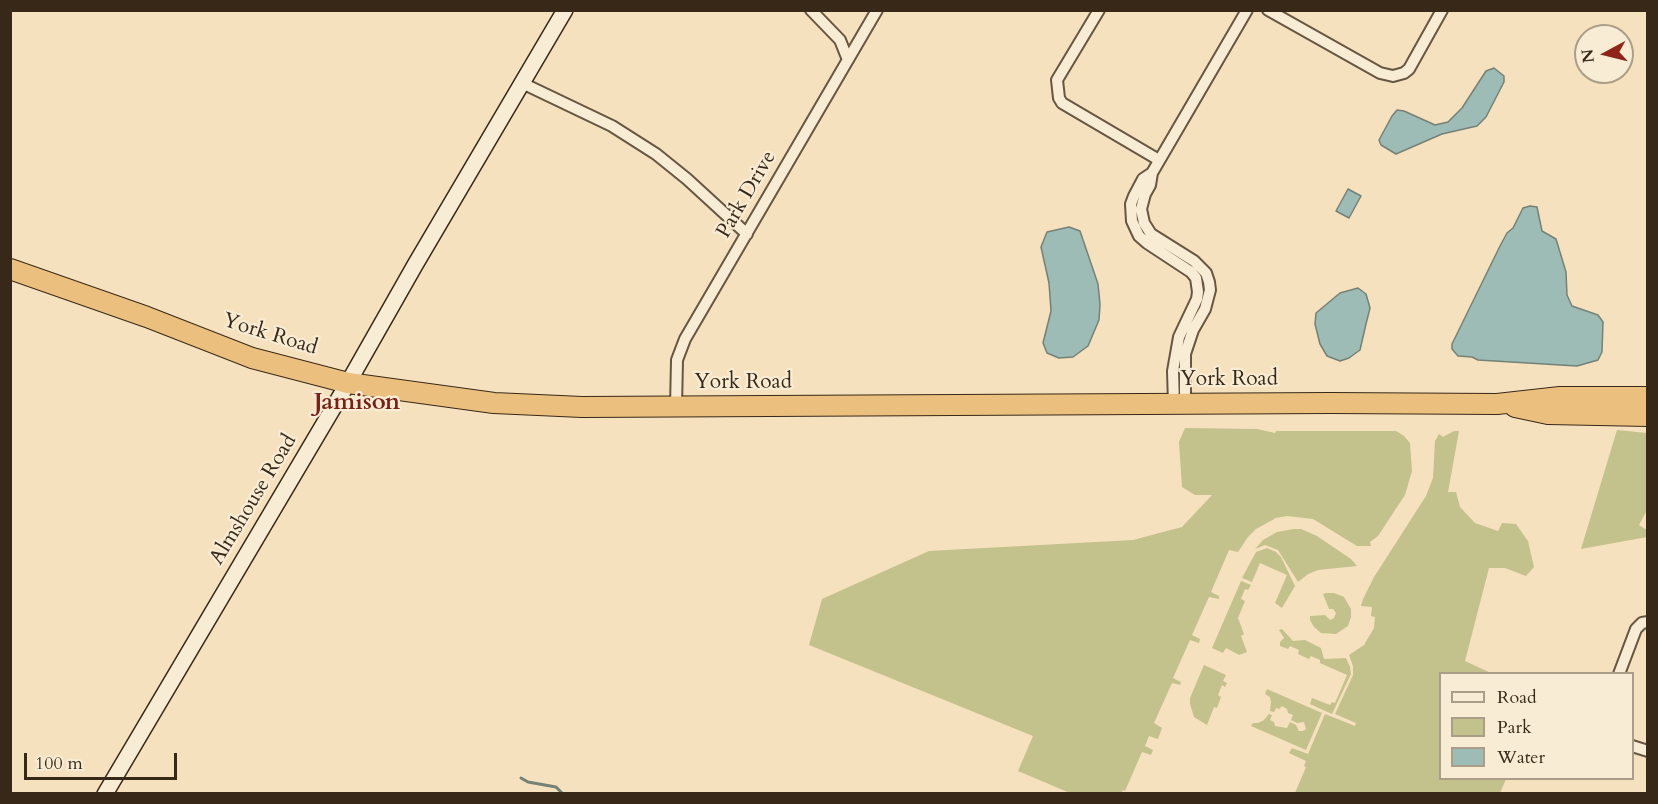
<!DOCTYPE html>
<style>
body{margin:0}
#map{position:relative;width:1658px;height:804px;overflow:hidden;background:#f6e1be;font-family:Cardo,serif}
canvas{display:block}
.frame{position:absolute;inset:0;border:12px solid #372817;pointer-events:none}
.legend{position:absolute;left:1439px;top:672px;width:195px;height:108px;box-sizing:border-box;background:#f9ecd5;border:2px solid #ab9e89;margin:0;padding:8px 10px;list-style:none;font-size:18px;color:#372817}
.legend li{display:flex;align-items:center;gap:12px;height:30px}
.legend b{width:30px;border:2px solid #ab9e89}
.north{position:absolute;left:1574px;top:24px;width:60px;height:60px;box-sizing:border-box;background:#f9ecd5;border:2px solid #ab9e89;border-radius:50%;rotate:263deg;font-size:16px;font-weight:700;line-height:24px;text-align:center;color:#372817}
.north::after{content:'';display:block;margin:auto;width:21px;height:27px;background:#8f2418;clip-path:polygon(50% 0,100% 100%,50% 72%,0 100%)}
.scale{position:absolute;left:24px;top:753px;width:153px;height:27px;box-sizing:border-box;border:3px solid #372817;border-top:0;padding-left:8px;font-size:18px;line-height:21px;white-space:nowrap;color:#372817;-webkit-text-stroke:4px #f9ecd5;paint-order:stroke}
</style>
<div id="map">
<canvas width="1658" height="804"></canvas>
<div class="frame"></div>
<ul class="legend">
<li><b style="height:8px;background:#f9ecd5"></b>Road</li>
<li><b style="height:16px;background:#c3c18c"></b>Park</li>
<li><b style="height:16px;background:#9dbcb6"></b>Water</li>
</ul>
<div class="north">N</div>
<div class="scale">100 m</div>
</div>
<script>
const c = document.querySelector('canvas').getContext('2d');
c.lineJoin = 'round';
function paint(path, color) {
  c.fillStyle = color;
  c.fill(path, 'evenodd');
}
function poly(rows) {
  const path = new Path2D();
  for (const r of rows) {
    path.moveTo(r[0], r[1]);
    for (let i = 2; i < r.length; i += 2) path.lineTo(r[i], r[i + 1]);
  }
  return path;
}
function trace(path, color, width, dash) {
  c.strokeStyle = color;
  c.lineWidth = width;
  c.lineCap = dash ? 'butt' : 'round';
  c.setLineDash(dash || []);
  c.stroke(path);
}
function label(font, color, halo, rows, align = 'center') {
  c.font = font + ' Cardo,serif';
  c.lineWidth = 4.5;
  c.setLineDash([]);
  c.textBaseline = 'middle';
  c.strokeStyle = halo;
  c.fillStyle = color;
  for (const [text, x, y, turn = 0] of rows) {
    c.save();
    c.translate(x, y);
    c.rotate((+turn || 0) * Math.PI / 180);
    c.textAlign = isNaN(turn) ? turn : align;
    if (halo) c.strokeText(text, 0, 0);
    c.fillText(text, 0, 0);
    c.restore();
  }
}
paint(poly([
 [1185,428,1257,429,1275,433,1276,431,1396,431,1404,436,1410,443,1412,471,1405,495,1378,536,1370,542,1371,546,1357,546,1313,519,1287,516,1276,518,1256,529,1248,537,1238,552,1229,550,1211,592,1219,596,1219,599,1209,597,1192,635,1200,639,1199,643,1190,640,1173,678,1181,682,1180,685,1172,683,1154,723,1162,728,1158,739,1149,736,1145,746,1153,750,1151,755,1142,752,1125,791,1123,790,1121,793,1070,793,1018,771,1033,736,809,645,822,599,929,551,1133,540,1182,527,1212,495,1195,495,1182,487,1179,442],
 [1617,430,1647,433,1647,510,1639,525,1647,530,1647,537,1581,549],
 [1454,431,1459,431,1448,492,1456,492,1460,507,1475,523,1498,531,1502,523,1516,524,1528,541,1534,567,1526,576,1505,568,1489,568,1465,661,1491,673,1440,674,1440,778,1506,779,1500,793,1295,793,1306,767,1304,766,1306,761,1289,753,1292,748,1308,754,1325,714,1355,726,1356,723,1335,714,1353,675,1353,666,1349,655,1364,645,1374,628,1375,617,1371,616,1372,607,1361,606,1363,599,1374,577,1426,496,1433,478,1435,441,1439,434,1443,437],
 [1294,529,1301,529,1317,536,1351,559,1357,566,1318,570,1308,574,1298,582,1278,550,1265,545,1255,549,1263,540,1277,532],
 [1267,548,1276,552,1281,557,1295,586,1282,608,1275,603,1287,575,1260,563,1252,582,1242,578,1256,552],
 [1241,581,1251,585,1248,590,1245,589,1241,599,1245,601,1238,618,1244,634,1241,636,1247,652,1239,655,1226,648,1223,653,1212,648],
 [1326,593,1334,593,1344,597,1351,609,1351,617,1348,626,1336,634,1321,633,1314,627,1310,620,1310,616,1325,615,1330,620,1334,618,1336,613,1333,609,1329,609,1323,594],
 [1282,629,1293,641,1305,640,1321,648,1324,659,1346,658,1350,667,1351,674,1332,714,1310,704,1312,698,1330,705,1332,702,1335,703,1347,675,1320,663,1320,660,1311,656,1309,659,1298,654,1299,650,1290,646,1288,649,1280,646,1280,642,1284,638,1279,630],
 [1204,665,1226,675,1223,681,1227,683,1225,687,1222,685,1218,695,1221,697,1217,708,1214,707,1207,725,1194,717,1190,704,1190,698],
 [1267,689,1322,713,1306,750,1251,726,1253,723,1258,723,1264,720,1269,714,1272,715,1270,720,1274,722,1275,726,1287,728,1290,722,1296,725,1299,731,1303,731,1306,729,1304,722,1297,723,1291,720,1293,715,1288,713,1287,709,1282,706,1279,709,1276,708,1274,712,1270,711,1271,702,1270,697,1265,694]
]), '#c3c18c');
const water = poly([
 [1494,68,1504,76,1504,82,1486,117,1477,126,1442,134,1396,154,1381,145,1379,140,1392,116,1397,110,1404,111,1435,125,1448,122,1462,108,1486,71,1494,68],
 [1348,189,1361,196,1349,218,1336,211,1348,189],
 [1530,206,1537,207,1542,231,1556,239,1566,272,1567,295,1572,306,1598,315,1603,322,1602,352,1598,360,1577,366,1478,360,1472,357,1458,356,1452,349,1452,344,1500,246,1507,233,1513,228,1523,208,1530,206],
 [1069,227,1080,231,1098,284,1100,304,1099,320,1088,346,1073,357,1059,358,1047,353,1043,343,1051,311,1049,283,1041,247,1047,232,1069,227],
 [1358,288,1366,294,1370,308,1366,324,1360,350,1349,358,1340,361,1327,356,1320,344,1315,324,1316,313,1340,293,1358,288]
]);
paint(water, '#9dbcb6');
trace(water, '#748176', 1.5);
trace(poly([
 [521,778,528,782,556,787,563,794]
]), '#748176', 3);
const street = poly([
 [811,10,840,40,848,60],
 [1099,10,1057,80,1059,98,1062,103,1159,160],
 [1268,10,1380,73,1393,76,1404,73,1409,69,1442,10],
 [522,83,612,126,656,154,687,179,747,234],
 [1152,173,1143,179,1134,196,1131,204,1132,221,1139,236,1147,243,1191,272,1196,278,1198,292,1197,299,1179,337,1173,371,1174,404],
 [1185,404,1185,354,1193,330,1205,309,1210,290,1209,282,1206,273,1194,261,1151,234,1144,223,1141,209,1145,194,1150,185,1152,173,1247,10],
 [676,407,677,360,685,339,877,10],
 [1619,674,1636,629,1642,623,1648,622],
 [1632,746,1648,751]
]);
const secondary = poly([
 [105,794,348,383,415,265,565,10]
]);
const highway = poly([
 [10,269,147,317,252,358,348,383,494,403,582,407,1330,403,1497,404,1560,397,1648,397],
 [1515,407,1548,414,1648,416]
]);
trace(street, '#675641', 14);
trace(secondary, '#372817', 18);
trace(highway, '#372817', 22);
trace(street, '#f9ecd5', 10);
trace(secondary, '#f9ecd5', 15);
trace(highway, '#ebc07f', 20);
label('21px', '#372817', '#f9ecd5', [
 ["Park Drive",747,195,-60],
 ["York Road",270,335,17],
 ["York Road",1229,380],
 ["York Road",743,383],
 ["Almshouse Road",254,500,-59]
]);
label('bold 24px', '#7a1f14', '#f9ecd5', [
 ["Jamison",357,403]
]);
</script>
